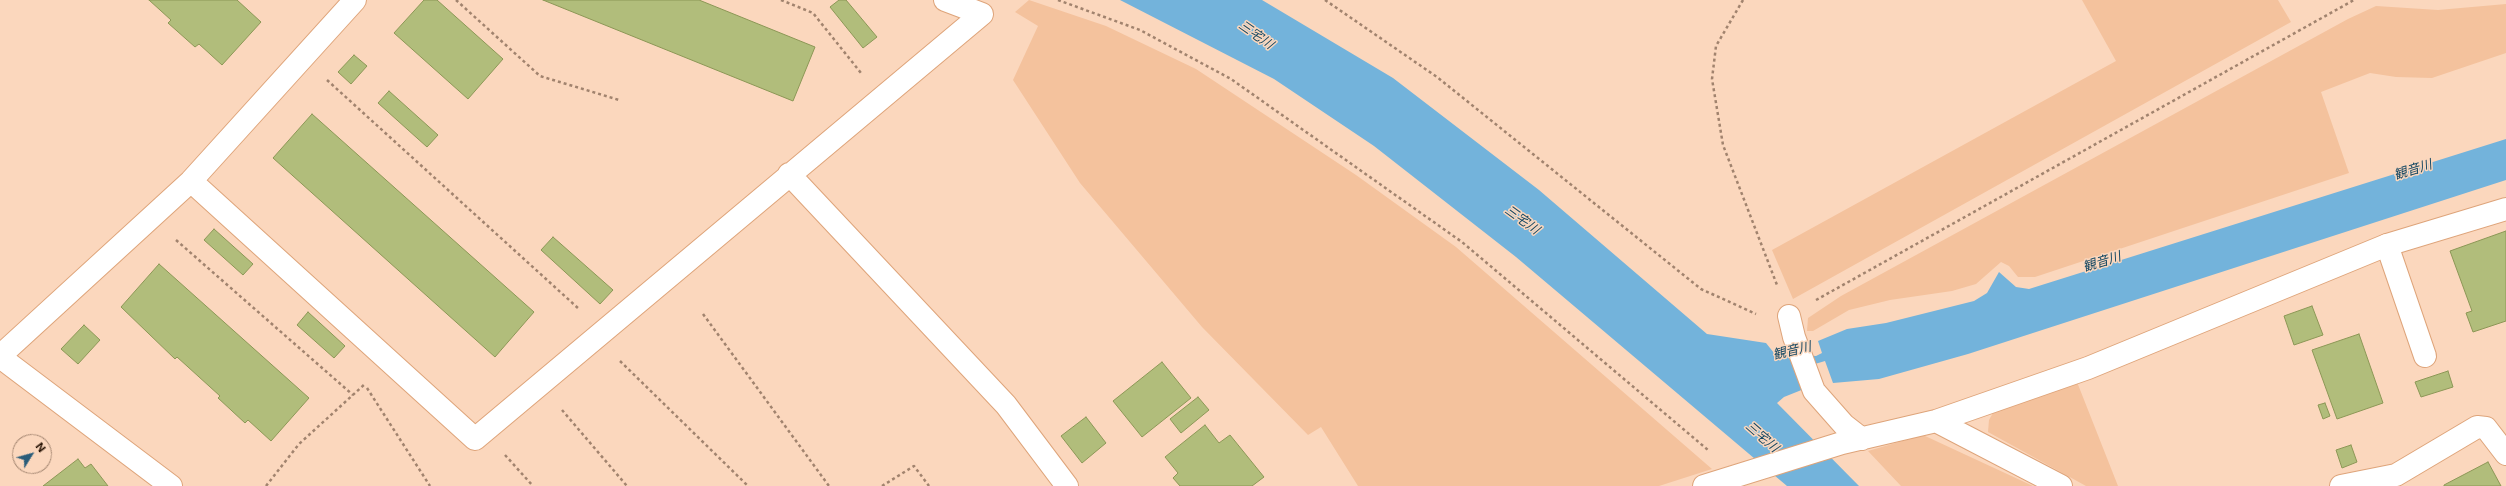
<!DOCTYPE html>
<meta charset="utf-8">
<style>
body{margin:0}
#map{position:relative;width:2506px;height:486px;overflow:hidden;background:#fbd7bd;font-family:Inter,sans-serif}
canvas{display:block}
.north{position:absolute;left:12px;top:434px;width:40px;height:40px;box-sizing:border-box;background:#fbd7bd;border:1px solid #a58772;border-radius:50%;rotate:53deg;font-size:11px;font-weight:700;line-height:16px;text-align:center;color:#230f01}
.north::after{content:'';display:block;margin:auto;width:14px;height:18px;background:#2b5d7a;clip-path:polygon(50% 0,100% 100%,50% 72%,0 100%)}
</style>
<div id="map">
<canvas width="2506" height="486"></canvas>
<div class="north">N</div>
</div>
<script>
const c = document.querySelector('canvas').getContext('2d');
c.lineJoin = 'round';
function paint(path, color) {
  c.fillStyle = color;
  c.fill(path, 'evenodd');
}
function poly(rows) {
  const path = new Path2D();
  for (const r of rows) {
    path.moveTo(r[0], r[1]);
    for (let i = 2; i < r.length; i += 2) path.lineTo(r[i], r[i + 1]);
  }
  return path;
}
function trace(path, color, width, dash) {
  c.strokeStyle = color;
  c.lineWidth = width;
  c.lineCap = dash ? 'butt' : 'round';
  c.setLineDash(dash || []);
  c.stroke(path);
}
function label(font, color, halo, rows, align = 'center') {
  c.font = font + ' Inter,"Noto Sans JP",sans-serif';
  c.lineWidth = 3;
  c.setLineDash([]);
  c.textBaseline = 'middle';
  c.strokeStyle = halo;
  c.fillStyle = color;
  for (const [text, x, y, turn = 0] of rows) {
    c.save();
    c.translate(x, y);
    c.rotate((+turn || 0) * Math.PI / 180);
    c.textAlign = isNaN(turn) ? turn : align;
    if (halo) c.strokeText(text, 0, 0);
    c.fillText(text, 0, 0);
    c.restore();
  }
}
paint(poly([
 [1029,0,1106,26,1196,69,1356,175,1456,247,1712,469,1659,486,1358,486,1321,427,1308,435,1202,327,1080,183,1013,80,1038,26,1015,12],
 [2082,0,2278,0,2291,22,1793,299,1772,250,2116,61],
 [2506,4,2506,53,2432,78,2396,77,2370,73,2321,92,2349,173,2035,277,2018,277,2009,266,2001,262,1976,284,1952,291,1890,300,1849,310,1813,331,1807,331,1808,318,1841,296,2348,19,2376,6,2438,10],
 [2077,382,2118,486,2086,486,1988,432,1989,420,1994,411],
 [1923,435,2033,486,1901,486,1868,451]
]), '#f4c29d');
paint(poly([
 [1120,0,1262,0,1393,78,1539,190,1707,334,1766,343,1774,353,1816,356,1822,353,1818,341,1847,329,1886,323,1974,301,1987,293,1999,272,2016,287,2029,289,2506,139,2506,180,1968,354,1879,379,1833,383,1825,361,1815,364,1804,389,1784,397,1777,403,1859,486,1787,486,1516,257,1374,146,1274,79]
]), '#73b3db');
const building = poly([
 [149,0,237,0,261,22,222,65,199,44,195,47,168,23,171,20,149,0],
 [424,0,437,0,503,59,468,99,394,33,424,0],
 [543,0,699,0,815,47,793,101,543,0],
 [839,0,846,0,877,37,863,48,830,7,839,0],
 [354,55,367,66,351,84,338,72,354,55],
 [389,91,438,135,427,147,378,103,389,91],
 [312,114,534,312,495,357,273,158,312,114],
 [214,229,253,264,243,275,204,240,214,229],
 [2506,231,2506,321,2473,332,2466,313,2472,311,2450,251,2506,231],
 [553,237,613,290,600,304,541,250,553,237],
 [159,264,309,398,271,441,248,420,245,423,218,398,220,396,177,357,175,359,121,307,159,264],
 [2312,306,2323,335,2294,345,2284,316,2312,306],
 [308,312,345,346,334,358,297,325,308,312],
 [84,325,100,340,78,364,61,349,84,325],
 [2359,334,2383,403,2337,419,2312,350,2359,334],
 [1162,362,1191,398,1142,437,1113,401,1162,362],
 [2448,371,2453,387,2421,397,2415,382,2448,371],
 [1198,397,1209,410,1181,433,1170,419,1198,397],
 [2325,403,2330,416,2323,419,2318,405,2325,403],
 [1086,417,1106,443,1082,463,1061,436,1086,417],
 [1205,425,1219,443,1230,435,1264,477,1252,486,1180,486,1173,478,1178,473,1165,457,1205,425],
 [2351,445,2357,462,2342,468,2336,450,2351,445],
 [78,459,85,468,91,464,108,486,43,486,78,459],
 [2488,462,2501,486,2444,486,2444,485,2488,462]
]);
paint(building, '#b1bd7b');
trace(building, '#8c9756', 1);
const lane = poly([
 [2387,245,2425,356]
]);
const street = poly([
 [789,174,1006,405,1067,486],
 [191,181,475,439,982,14,945,0],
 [1789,316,1794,337,1814,391,1844,425,1862,439],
 [0,356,191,181,355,0],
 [0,357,171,486],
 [1936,421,2061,486],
 [1704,486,1842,443,1936,421,2088,368,2387,245,2506,209],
 [2341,486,2396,475,2477,427,2486,428,2506,454]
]);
trace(lane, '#dea47a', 24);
trace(street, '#dea47a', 24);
trace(poly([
 [456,0,540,76,619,100],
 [781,0,813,13,861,73],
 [1058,0,1140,30,1231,79,1462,242,1708,450],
 [1325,0,1437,77,1701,289,1756,314],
 [1743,0,1716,46,1712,79,1723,145,1777,285],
 [327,80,579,309],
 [176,240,353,395],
 [1816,300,2354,0],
 [703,314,829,486],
 [620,361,748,486],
 [367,388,430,486],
 [562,410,627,486],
 [505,455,533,486],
 [266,486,299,444,366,383],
 [882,486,914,466,929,486]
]), '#a1836e', 2.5, [3, 3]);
trace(lane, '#fff', 22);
trace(street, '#fff', 22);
label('italic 13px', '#154863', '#fbd7bd', [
 ["三宅川",1256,35,35],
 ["観音川",2413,170,-17],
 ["三宅川",1522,220,36],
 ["観音川",2102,262,-17],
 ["観音川",1792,351,-13],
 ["三宅川",1762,437,41]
]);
</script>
